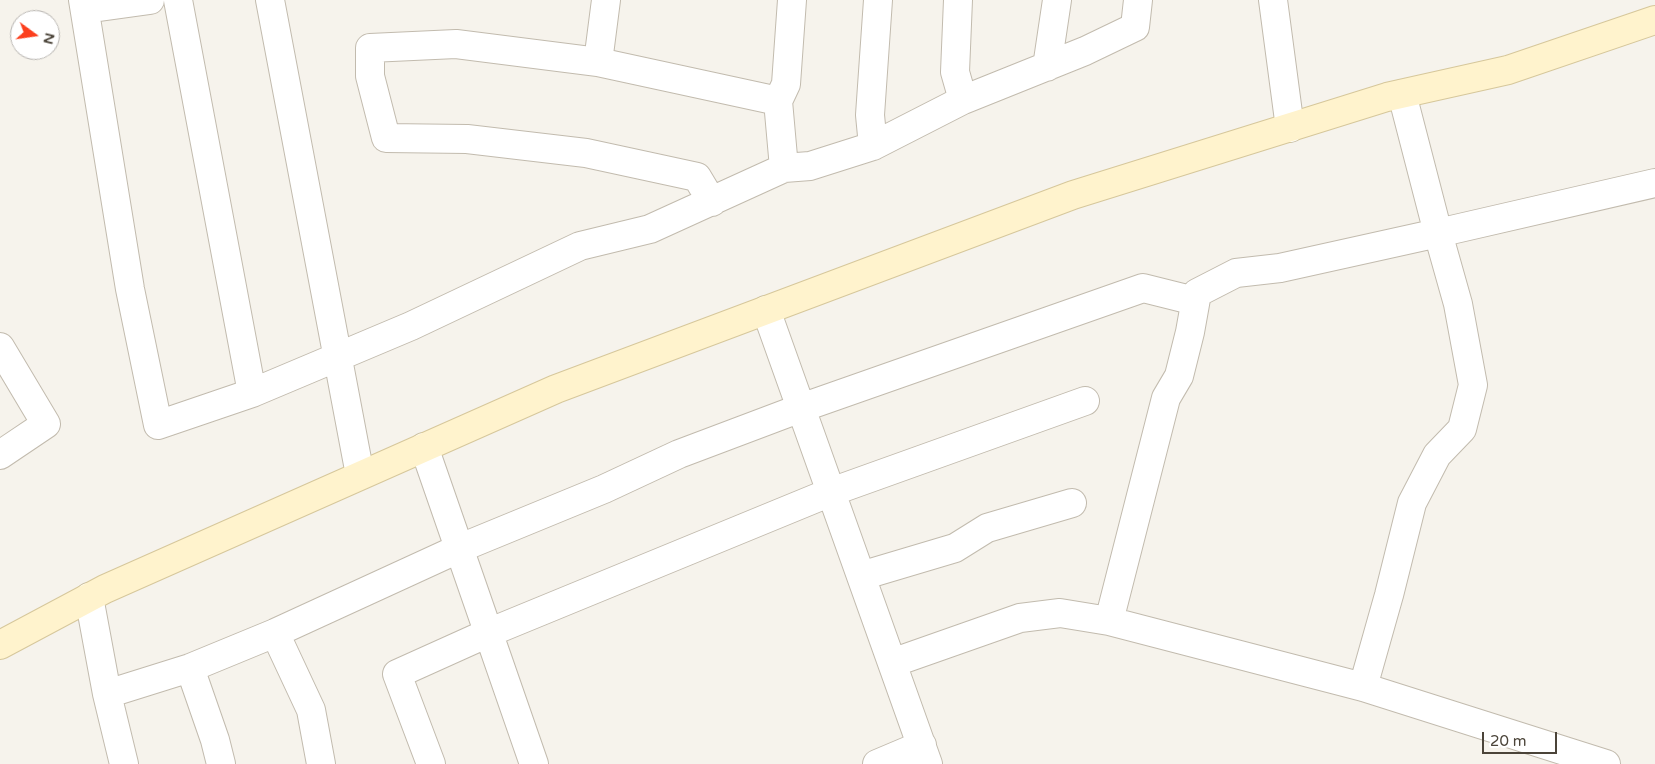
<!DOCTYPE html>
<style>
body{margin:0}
#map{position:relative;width:1655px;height:764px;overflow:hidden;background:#f6f3ec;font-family:"Varela Round",sans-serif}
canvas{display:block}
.north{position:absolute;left:10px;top:10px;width:50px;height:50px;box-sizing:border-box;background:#fff;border:1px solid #b7b4b0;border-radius:50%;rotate:104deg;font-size:14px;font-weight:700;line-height:20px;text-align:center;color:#4b4439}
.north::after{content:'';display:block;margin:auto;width:18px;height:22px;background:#fc3f1d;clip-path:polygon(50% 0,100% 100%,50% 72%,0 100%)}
.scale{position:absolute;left:1482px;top:732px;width:75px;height:22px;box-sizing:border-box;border:2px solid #4b4439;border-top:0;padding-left:6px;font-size:15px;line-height:18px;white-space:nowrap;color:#4b4439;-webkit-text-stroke:4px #fff;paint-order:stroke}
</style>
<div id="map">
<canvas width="1655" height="764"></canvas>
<div class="north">N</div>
<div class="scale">20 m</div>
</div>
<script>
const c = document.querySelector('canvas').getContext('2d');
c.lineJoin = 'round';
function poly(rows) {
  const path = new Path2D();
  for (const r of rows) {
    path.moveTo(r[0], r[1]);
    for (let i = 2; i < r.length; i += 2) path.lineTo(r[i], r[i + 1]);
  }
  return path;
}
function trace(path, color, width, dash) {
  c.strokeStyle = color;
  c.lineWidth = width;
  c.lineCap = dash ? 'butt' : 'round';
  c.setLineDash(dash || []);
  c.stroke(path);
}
const street = poly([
 [83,0,130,289,158,425,252,393,411,326,580,246,650,229,784,168,810,166,873,146,963,100,1085,51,1135,27,1138,0],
 [178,0,252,393],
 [270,0,360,475],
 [958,0,955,72,963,100],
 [1273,0,1290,128],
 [85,9,150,0],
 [598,62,606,0],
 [1047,67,1057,0],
 [1402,94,1438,233,1655,183],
 [873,146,870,115,878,0],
 [784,168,778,101,786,84,792,0],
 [712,202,697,177,586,153,467,139,386,138,370,76,370,48,456,44,598,62,778,101],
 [766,310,928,764],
 [0,347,46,424,0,455],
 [424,447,534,764],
 [861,576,955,548,987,528,1072,503],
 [89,597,107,694,124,764],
 [1109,621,1166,398,1179,376,1190,332,1197,293,1236,273,1280,268,1438,233,1458,304,1473,385,1462,429,1437,455,1412,503,1389,595,1363,687],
 [275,633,311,710,321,764],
 [892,663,1020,618,1060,613,1109,621,1363,687,1606,764],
 [190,668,215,740,221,764],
 [107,694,190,668,275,633,458,549,604,489,679,454,801,408,1143,288,1195,301],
 [431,764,397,674,488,633,831,492,1085,401],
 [877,764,922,745]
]);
const secondary = poly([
 [0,645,105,589,556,389,1073,195,1387,97,1508,70,1655,20]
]);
trace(street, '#c2bbae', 30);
trace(secondary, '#d6c79b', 30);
trace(street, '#fff', 28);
trace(secondary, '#fff3cd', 28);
</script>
